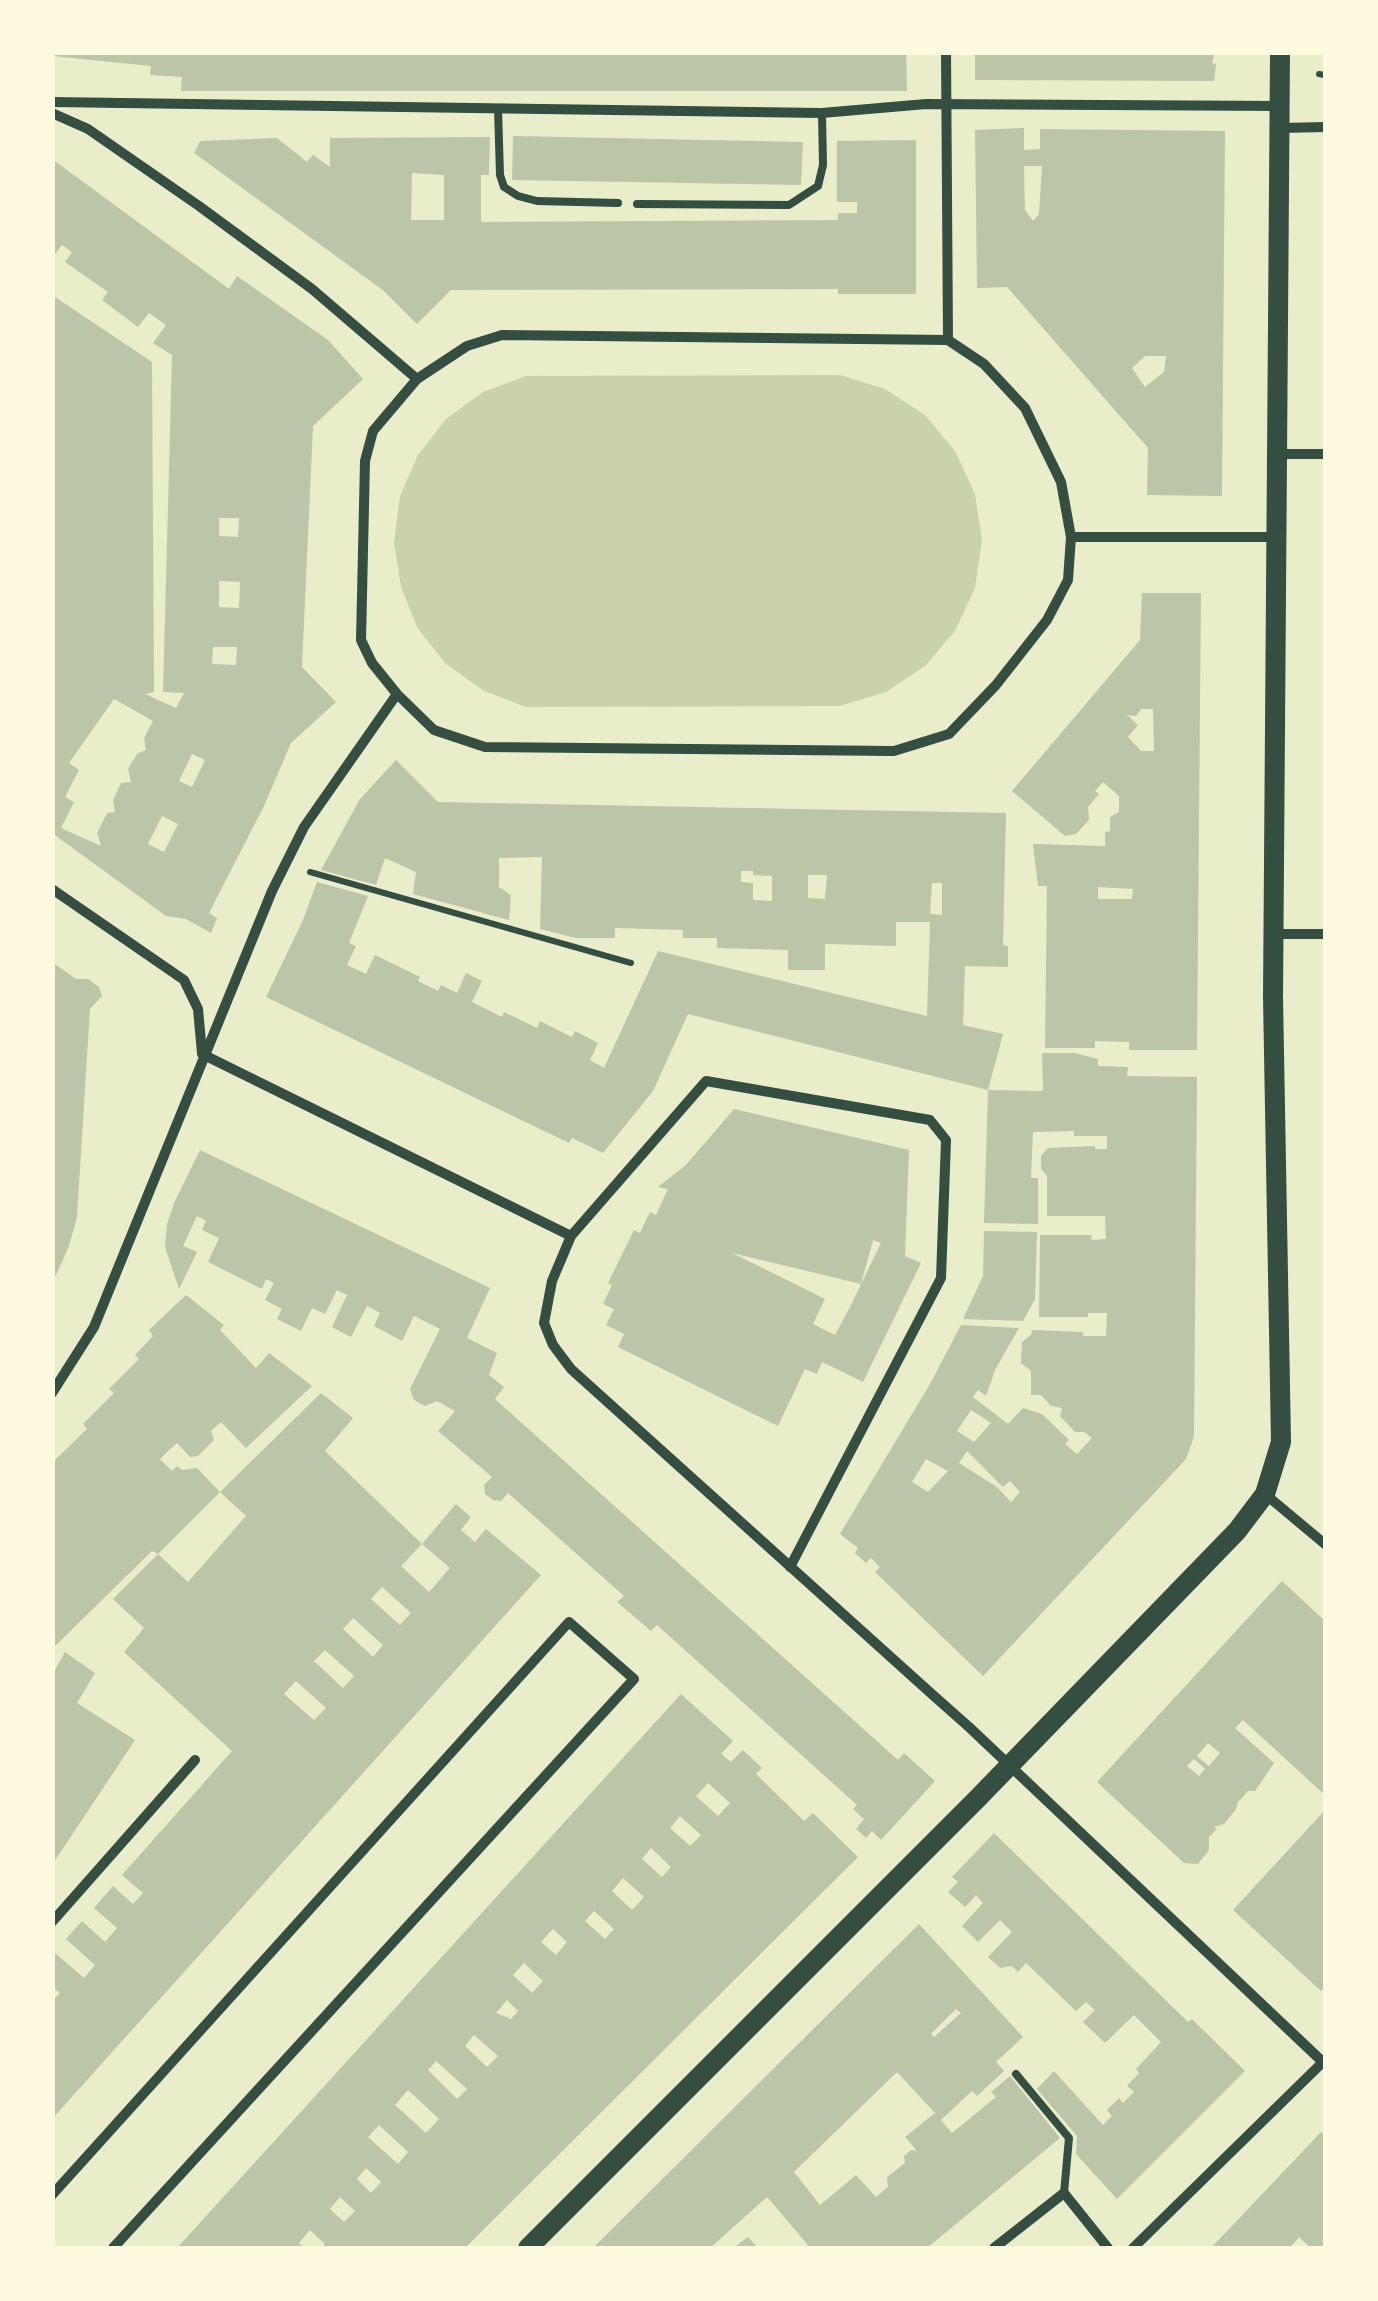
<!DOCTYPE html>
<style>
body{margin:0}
#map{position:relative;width:1378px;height:2301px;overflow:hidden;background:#e9edc9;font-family:"PT Sans",sans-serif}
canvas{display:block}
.frame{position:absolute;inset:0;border:55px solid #fefae0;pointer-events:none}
</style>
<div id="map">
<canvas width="1378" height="2301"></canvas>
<div class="frame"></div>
</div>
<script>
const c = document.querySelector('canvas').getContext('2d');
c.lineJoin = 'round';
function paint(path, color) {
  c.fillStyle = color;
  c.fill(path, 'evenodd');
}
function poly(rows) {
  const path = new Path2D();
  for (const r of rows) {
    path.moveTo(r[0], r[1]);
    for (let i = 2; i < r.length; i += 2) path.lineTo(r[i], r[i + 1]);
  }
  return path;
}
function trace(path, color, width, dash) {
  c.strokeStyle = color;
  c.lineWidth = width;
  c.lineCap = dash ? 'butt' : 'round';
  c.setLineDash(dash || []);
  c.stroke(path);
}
paint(poly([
 [840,375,885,389,925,415,955,451,975,494,982,540,975,588,955,631,925,666,886,692,840,706,526,707,484,691,446,664,418,629,401,587,394,542,400,496,418,455,446,419,483,392,526,376]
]), '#cad2ad');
paint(poly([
 [52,52,906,52,907,91,181,91,182,77,150,75,151,66,52,56],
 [975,52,1215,52,1212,63,1216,64,1214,81,975,80],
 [1024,128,1024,150,1040,149,1040,129,1225,131,1222,496,1147,495,1148,448,1007,287,977,288,975,130],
 [1024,166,1042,166,1039,214,1033,221,1025,210],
 [1145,356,1166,356,1164,372,1145,387,1132,368],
 [513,136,803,142,801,185,512,180],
 [490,137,489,175,481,175,481,222,838,220,838,213,857,213,857,202,837,202,837,141,916,140,916,294,838,294,838,289,451,290,417,324,384,291,194,153,200,141,277,138,307,162,313,155,330,167,330,138],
 [412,173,444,175,444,220,411,220],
 [52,159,229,289,237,276,328,340,363,379,313,426,302,667,336,702,291,743,264,806,209,913,217,918,211,933,186,919,166,916,52,833,52,295,152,362,154,692,145,694,176,708,184,693,163,692,172,355,153,343,166,325,149,313,138,327,102,300,108,292,65,262,72,252,62,245,52,258],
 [219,518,239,518,238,537,219,536],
 [219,581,240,582,239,608,219,607],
 [213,647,237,647,236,665,212,664],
 [114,699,153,721,144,738,146,750,137,754,128,769,131,782,121,783,113,800,115,812,107,813,97,833,101,846,61,828,74,802,65,797,79,770,69,763],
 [192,754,205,760,192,787,179,781],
 [162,816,178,824,164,852,148,844],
 [1142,593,1201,593,1197,1050,1129,1050,1129,1042,1095,1041,1095,1048,1045,1048,1047,886,1038,886,1033,844,1105,846,1105,832,1110,831,1110,817,1119,812,1119,796,1103,782,1095,791,1099,794,1088,807,1089,820,1076,834,1065,836,1012,791,1140,640],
 [1141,709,1153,709,1154,751,1141,751,1128,737,1138,725,1127,715,1136,716],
 [1098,887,1133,889,1132,899,1098,899],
 [396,760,438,802,1006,813,1003,945,1008,946,1008,967,965,966,963,1025,1003,1034,988,1090,688,1014,653,1091,603,1153,572,1138,569,1143,266,997,303,920,317,882,368,896,349,943,356,946,347,965,366,974,375,955,420,977,418,981,438,991,441,985,457,993,466,973,482,981,472,1002,502,1017,504,1012,537,1028,540,1021,572,1037,575,1031,598,1043,590,1060,604,1068,658,951,927,1016,930,922,896,922,896,946,825,944,825,970,788,970,788,950,717,948,717,938,683,938,683,930,615,928,615,938,576,938,540,929,542,857,499,858,499,887,511,895,509,920,413,894,416,872,385,858,376,885,321,870,360,799],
 [741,871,753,871,753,875,772,876,772,901,753,900,753,883,741,882],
 [808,875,827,875,825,899,808,898],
 [932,883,942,883,942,915,930,914],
 [52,962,76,979,88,979,99,987,102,996,90,1009,77,1217,69,1246,52,1284],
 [1042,1053,1075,1053,1098,1059,1098,1066,1128,1067,1127,1076,1197,1077,1194,1436,1186,1459,983,1676,875,1572,880,1567,871,1558,866,1563,855,1553,858,1548,840,1534,930,1384,961,1325,1019,1328,995,1370,986,1396,978,1390,973,1397,1008,1424,1023,1408,1042,1414,1069,1440,1065,1444,1077,1454,1092,1438,1084,1432,1075,1432,1060,1416,1062,1408,1051,1406,1041,1395,1031,1395,1031,1371,1021,1363,1022,1342,1031,1335,1032,1330,1083,1332,1083,1336,1106,1336,1107,1313,1088,1313,1088,1317,1039,1317,1040,1235,1092,1235,1091,1240,1106,1239,1105,1216,1047,1216,1047,1176,1041,1169,1041,1156,1048,1148,1095,1146,1095,1149,1107,1149,1107,1136,1074,1136,1074,1131,1033,1132,1031,1178,1038,1178,1038,1224,984,1223,988,1090,1043,1091],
 [971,1410,991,1423,974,1442,957,1431],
 [967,1451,1003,1487,1010,1481,1020,1492,1011,1502,997,1487,959,1463],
 [926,1459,948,1471,928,1492,912,1482],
 [734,1109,909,1150,905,1256,921,1263,863,1382,822,1362,817,1374,805,1369,778,1426,618,1347,624,1334,606,1325,614,1309,603,1304,612,1285,608,1283,634,1230,640,1233,650,1212,656,1215,668,1189,658,1187,686,1165],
 [873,1240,881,1243,850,1307,835,1335,813,1324,825,1299,732,1253,861,1284],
 [200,1150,490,1288,467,1338,497,1353,489,1375,504,1387,495,1399,898,1760,904,1753,935,1781,881,1840,872,1831,866,1838,856,1829,864,1819,853,1809,857,1805,657,1625,651,1631,617,1602,624,1596,508,1493,501,1501,493,1500,485,1494,484,1485,492,1477,438,1431,455,1411,437,1401,425,1406,414,1400,410,1389,440,1329,414,1316,402,1341,374,1326,380,1313,367,1306,351,1337,332,1327,347,1295,337,1290,325,1314,312,1308,301,1331,277,1319,282,1309,265,1300,274,1283,266,1279,262,1289,208,1262,219,1238,202,1230,206,1221,197,1216,183,1246,197,1252,179,1289,165,1247,167,1224,175,1201],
 [984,1231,1037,1232,1035,1299,1023,1321,963,1319,983,1276],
 [186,1295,224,1325,220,1330,256,1368,269,1353,312,1386,246,1448,221,1422,211,1431,214,1440,198,1456,190,1457,177,1443,170,1449,160,1459,172,1471,177,1466,182,1470,197,1468,220,1492,158,1554,152,1551,52,1649,52,1463,87,1429,83,1424,114,1393,109,1389,139,1359,135,1355,153,1336,149,1330],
 [321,1393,353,1418,325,1451,422,1544,401,1566,429,1592,450,1568,422,1544,456,1504,471,1517,461,1530,475,1542,486,1529,541,1575,52,2119,52,2001,60,1993,52,1987,52,1955,55,1953,84,1978,95,1965,66,1939,82,1921,105,1942,117,1928,94,1908,113,1886,133,1904,143,1893,122,1875,232,1751,124,1652,144,1628,113,1599,158,1554,188,1582,246,1516,220,1492],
 [382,1587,411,1613,400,1625,371,1599],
 [353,1618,383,1645,373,1657,343,1629],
 [325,1650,354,1676,343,1688,314,1661],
 [296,1681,326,1708,314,1720,284,1694],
 [1282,1581,1326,1622,1326,1796,1243,1720,1235,1728,1274,1763,1255,1791,1248,1791,1238,1802,1236,1809,1224,1824,1214,1827,1217,1829,1209,1837,1209,1850,1198,1864,1184,1863,1097,1782],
 [1208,1743,1220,1753,1209,1766,1197,1756],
 [1194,1759,1205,1769,1199,1776,1187,1766],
 [65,1652,95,1673,77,1703,135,1740,52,1865,52,1675],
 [681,1694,733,1741,721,1754,731,1762,743,1750,762,1768,756,1774,804,1821,813,1813,858,1857,465,2248,321,2248,325,2244,310,2230,299,2243,305,2248,177,2248],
 [708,1783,730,1803,718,1816,696,1796],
 [680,1816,701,1835,690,1846,670,1828],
 [651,1848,671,1867,662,1877,642,1859],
 [623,1878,644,1897,632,1910,612,1891],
 [594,1911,614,1929,605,1939,585,1921],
 [553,1929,567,1942,556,1955,541,1942],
 [524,1963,543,1981,532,1993,513,1975],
 [507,2000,518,2011,511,2019,496,2013],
 [474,2035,498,2056,487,2067,465,2046],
 [436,2061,467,2089,457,2099,428,2070],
 [408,2090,439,2119,426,2133,395,2105],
 [379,2125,408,2152,398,2164,368,2137],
 [366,2168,381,2182,371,2193,357,2179],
 [340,2197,355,2211,344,2222,330,2209],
 [1326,1809,1326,1986,1321,1991,1233,1910],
 [994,1833,1188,2022,1192,2019,1245,2071,1117,2199,1076,2154,1077,2136,1037,2089,1054,2071,1103,2125,1112,2116,1107,2110,1119,2098,1123,2103,1134,2092,1127,2086,1139,2073,1136,2069,1161,2042,1134,2015,1105,2043,1083,2022,1095,2010,1086,2002,1076,2011,1026,1963,1018,1972,1012,1966,1000,1968,988,1957,1012,1932,1000,1920,978,1942,962,1926,983,1903,976,1895,965,1907,948,1892,958,1882,952,1877],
 [919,1924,1023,2037,996,2062,1004,2071,977,2096,972,2091,941,2120,952,2133,996,2097,991,2092,1010,2076,1060,2138,927,2248,804,2248,808,2245,767,2197,710,2248,593,2248],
 [956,2009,961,2013,934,2037,931,2034],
 [897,2072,935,2113,905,2137,917,2151,911,2150,904,2156,905,2163,887,2177,888,2187,876,2197,856,2175,820,2205,794,2172],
 [1321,2132,1326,2137,1326,2248,1311,2248,1299,2237,1290,2248,1211,2248],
 [748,2237,758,2248,733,2248]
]), '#bcc5a7');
trace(poly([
 [1319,74,1324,75],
 [310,872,631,963]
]), '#344e41', 6);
trace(poly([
 [498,109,500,175,504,187,518,196,537,201,618,203],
 [637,204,789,205,818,186,823,165,822,113],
 [1016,2074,1069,2138,1064,2193]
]), '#344e41', 8);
trace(poly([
 [946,52,948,340],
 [52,102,822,113,926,104,1281,106],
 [52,113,88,129,199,206,312,289,417,379],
 [1280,128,1326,127],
 [502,335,948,340,984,364,1025,408,1061,482,1071,537,1068,580,1047,620,996,685,949,734,894,751,485,747,434,730,397,694,372,663,361,640,365,461,373,431,417,379,467,346,502,335],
 [1277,454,1326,454],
 [1071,537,1276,537],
 [52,889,184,980,198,1009,202,1053],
 [1275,934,1326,934],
 [202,1054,571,1236],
 [52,1393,94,1327,272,891,304,827,397,694],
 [1265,1494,1326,1545],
 [790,1567,941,1278,946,1140,930,1120,706,1081,571,1236,552,1281,544,1323,553,1345,571,1369,934,1696,969,1727,1326,2065],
 [52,1922,195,1760],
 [52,2195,569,1622,634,1679,113,2248],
 [994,2248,1064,2193,1108,2248],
 [1133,2248,1325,2060]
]), '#344e41', 10);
trace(poly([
 [528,2248,978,1798,1237,1531,1265,1494,1281,1442,1273,997,1280,52]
]), '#344e41', 20);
</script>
